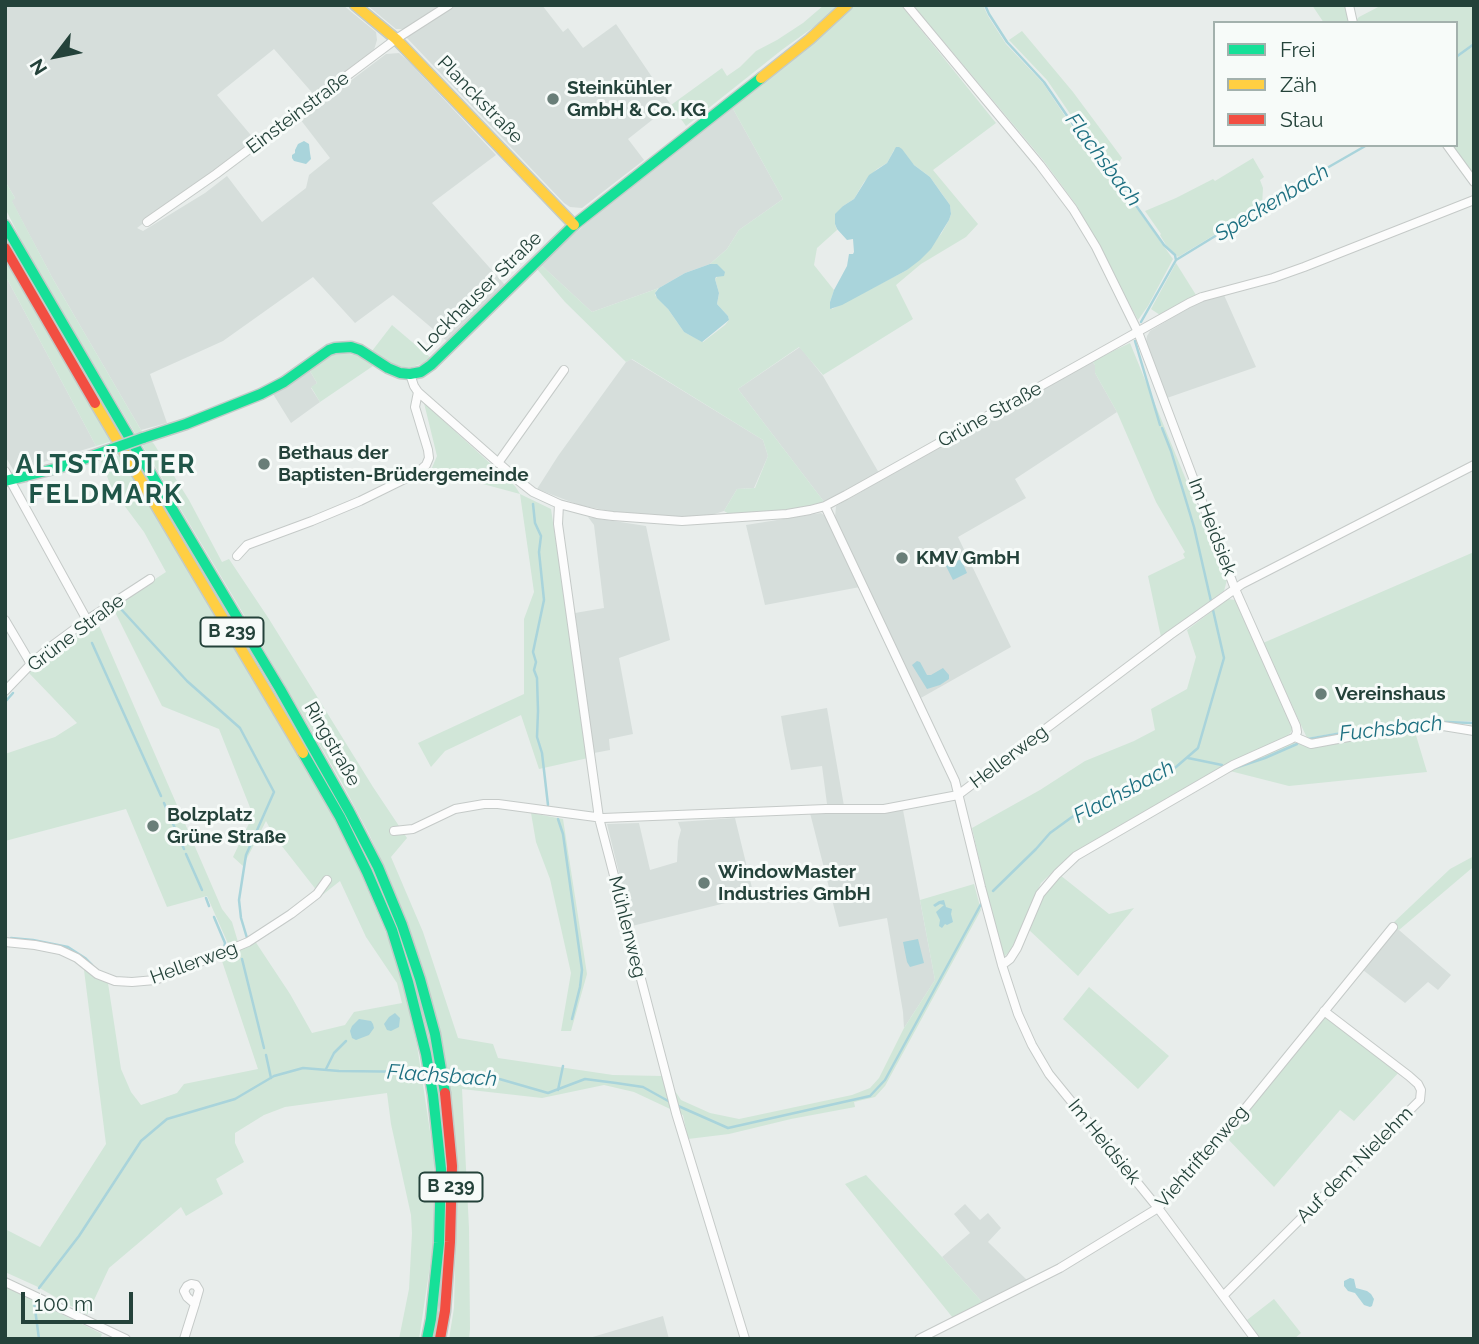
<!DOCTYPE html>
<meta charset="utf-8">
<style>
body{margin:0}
#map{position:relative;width:1479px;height:1344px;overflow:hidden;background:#e8edeb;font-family:Raleway,sans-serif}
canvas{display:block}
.frame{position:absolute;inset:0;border:7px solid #24423a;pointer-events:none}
.legend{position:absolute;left:1213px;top:21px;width:245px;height:126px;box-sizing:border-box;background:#f7fbf9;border:2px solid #a3b1ad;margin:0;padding:9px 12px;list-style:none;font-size:21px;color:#24423a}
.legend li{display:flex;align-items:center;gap:14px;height:35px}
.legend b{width:35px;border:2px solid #a3b1ad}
.north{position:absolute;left:21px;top:21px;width:70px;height:70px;-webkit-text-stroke:5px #f7fbf9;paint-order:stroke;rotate:238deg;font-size:19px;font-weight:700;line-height:28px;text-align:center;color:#24423a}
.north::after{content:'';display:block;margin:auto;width:24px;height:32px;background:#24423a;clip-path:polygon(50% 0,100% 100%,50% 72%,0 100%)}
.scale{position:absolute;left:21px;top:1292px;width:112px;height:32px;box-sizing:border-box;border:4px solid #24423a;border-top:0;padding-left:9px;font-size:21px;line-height:24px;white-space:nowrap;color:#24423a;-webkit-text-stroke:5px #f7fbf9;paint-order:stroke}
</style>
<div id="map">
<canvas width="1479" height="1344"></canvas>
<div class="frame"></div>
<ul class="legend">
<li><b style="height:9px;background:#16e098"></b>Frei</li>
<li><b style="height:9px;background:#ffcf43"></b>Zäh</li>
<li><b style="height:9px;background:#f24e42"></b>Stau</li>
</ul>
<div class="north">N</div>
<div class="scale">100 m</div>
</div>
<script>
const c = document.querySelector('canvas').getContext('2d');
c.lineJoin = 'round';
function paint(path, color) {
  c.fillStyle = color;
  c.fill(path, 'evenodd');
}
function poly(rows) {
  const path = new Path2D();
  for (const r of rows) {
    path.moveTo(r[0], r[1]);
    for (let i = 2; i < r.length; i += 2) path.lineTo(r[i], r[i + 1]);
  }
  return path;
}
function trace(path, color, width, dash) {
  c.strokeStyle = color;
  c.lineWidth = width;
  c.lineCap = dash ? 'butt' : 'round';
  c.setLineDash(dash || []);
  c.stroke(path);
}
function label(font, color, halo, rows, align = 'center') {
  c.font = font + ' Raleway,sans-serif';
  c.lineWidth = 6;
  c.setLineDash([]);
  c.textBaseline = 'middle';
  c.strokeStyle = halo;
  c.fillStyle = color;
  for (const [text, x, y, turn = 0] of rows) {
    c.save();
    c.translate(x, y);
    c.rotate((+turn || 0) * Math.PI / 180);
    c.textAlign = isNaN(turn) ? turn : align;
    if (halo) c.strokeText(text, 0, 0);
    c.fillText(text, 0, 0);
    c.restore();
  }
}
paint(poly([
 [5,5,343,5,376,32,377,40,374,50,315,96,274,49,217,95,255,140,137,228,143,231,205,193,227,176,262,222,306,188,309,175,330,158,300,119,386,54,399,53,408,61,496,155,432,203,505,285,447,341,393,295,355,323,313,277,223,341,150,374,167,423,141,430,53,279,11,200,15,198,5,181],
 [367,5,440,5,404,29,396,29],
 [457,5,542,5,563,32,568,28,583,48,616,24,671,105,628,139,644,160,582,208,570,207,564,203,406,37],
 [732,107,783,199,739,230,727,249,710,264,685,273,659,288,592,312,540,264,621,193],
 [5,275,96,446,14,471,5,456],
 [1224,295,1256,367,1167,398,1146,342,1147,336,1150,331,1177,315,1204,300],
 [800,347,823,376,879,473,825,503,738,389],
 [631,359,763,440,768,456,754,488,737,489,724,511,705,517,671,517,614,512,579,505,537,489,558,456,626,362],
 [1092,361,1095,365,1095,373,1117,412,1015,479,1026,498,958,537,1011,647,919,699,835,518,836,506],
 [310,371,317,383,311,388,320,402,291,423,273,394],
 [821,513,829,519,860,587,765,605,746,525],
 [588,517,646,526,670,640,619,658,633,734,609,739,610,750,594,753,575,613,604,608,594,525],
 [827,708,844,806,827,804,822,766,791,770,784,734,781,716],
 [903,810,935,980,904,1028,903,1012,887,918,839,927,810,813,882,813],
 [735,818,754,896,632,926,607,824,639,823,650,870,677,862,678,841,681,830,678,822],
 [1392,924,1451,975,1438,990,1428,982,1405,1003,1363,970],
 [965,1204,980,1220,988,1213,1001,1228,988,1242,1028,1281,983,1303,942,1257,970,1233,954,1214],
 [663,1316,669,1339,586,1339]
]), '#d6dedb');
paint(poly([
 [824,5,838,5,822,21,783,49,686,126,671,105,722,68,727,76,740,67,756,51,777,40,803,23],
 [853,5,901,5,996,123,933,170,978,224,966,237,921,264,896,285,913,319,823,375,799,347,738,389,825,503,810,508,780,512,731,515,724,511,737,489,755,488,768,456,763,440,632,359,626,362,565,302,536,268,540,264,592,312,659,288,656,291,655,295,668,309,684,332,703,342,725,325,729,320,728,316,717,304,719,293,715,279,717,277,717,264,710,264,727,249,739,230,783,199,732,107,822,34],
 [894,150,930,177,950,205,951,214,949,220,941,234,907,270,832,309,830,302,834,290,814,265,817,248,837,230,835,224,843,206,854,199,864,182,877,169,887,163],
 [913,5,983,5,988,16,1006,44,1043,83,1073,128,1137,209,1173,259,1148,306,1138,320,1077,206,1043,160],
 [1312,5,1346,5,1350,23,1324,23],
 [1382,5,1474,5,1474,178,1452,145,1456,145,1456,23,1353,23,1359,17],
 [1022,31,1073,92,1122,158,1115,168,1077,124,1047,80,1009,40],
 [1253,158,1264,177,1260,180,1263,188,1262,206,1178,257,1166,245,1160,235,1161,234,1145,211,1176,198,1213,179,1215,181],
 [5,181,15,198,12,201,53,279,141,430,154,444,189,500,222,562,229,559,269,619,373,787,407,838,391,857,423,932,458,1038,493,1044,498,1058,613,1075,662,1076,677,1094,681,1100,710,1113,739,1119,852,1095,870,1088,879,1078,904,1028,935,980,920,900,974,884,981,910,885,1086,875,1097,854,1102,855,1107,791,1119,729,1134,688,1139,683,1115,634,1092,604,1085,542,1098,462,1089,469,1228,470,1329,469,1339,449,1339,454,1308,457,1195,391,882,369,834,342,783,237,603,31,260,5,208],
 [5,257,112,441,96,446,5,275],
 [1176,263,1196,295,1160,315,1151,309],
 [392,325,431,358,424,363,412,367,402,367,391,363,372,351],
 [1130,343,1227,580,1224,591,1161,637,1148,576,1185,558,1183,554,1185,552,1156,502,1117,412,1095,373,1095,365,1092,361],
 [346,353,361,357,373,366,320,402,311,387,317,383,310,371,327,358,336,354],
 [424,403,515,486,520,494,551,509,588,758,539,769,521,715,445,751,431,767,418,743,524,694,524,619,534,592,520,494,431,470,437,456],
 [120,455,326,803,356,862,389,940,402,980,417,1045,434,1158,433,1246,419,1339,399,1339,409,1289,412,1233,411,1215,391,1124,387,1093,285,1107,264,1115,235,1133,235,1143,244,1162,216,1179,223,1194,186,1216,181,1207,109,1268,87,1315,36,1286,5,1272,5,1229,40,1247,106,1144,84,970,108,983,121,1069,131,1092,141,1105,177,1093,184,1084,258,1069,219,952,229,946,207,896,167,907,126,809,5,841,5,754,55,737,77,723,29,673,49,653,84,627,89,627,98,623,222,909,232,922,238,942,251,935,290,994,312,1033,345,1025,354,1012,402,1003,397,983,366,937,340,881,321,896,274,836,266,821,243,866,233,857,253,815,219,729,162,706,115,612,122,607,123,600,166,572,144,532,112,489,101,461],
 [1474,552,1474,721,1426,721,1387,724,1307,738,1263,643],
 [1228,599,1235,600,1293,729,1285,740,1073,853,1041,883,1011,950,1004,957,992,916,972,828,1040,790,1085,761,1134,741,1155,730,1151,709,1187,689,1196,657,1187,630],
 [1415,732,1427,772,1289,786,1230,771,1293,743,1312,746,1373,736],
 [531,813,563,819,587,974,571,1031,561,1031,571,973,550,879,536,842],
 [1474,856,1474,869,1472,868,1399,930,1392,924,1450,869],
 [1060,875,1109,914,1134,908,1078,976,1028,929,1049,886],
 [1089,987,1169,1056,1138,1089,1063,1019],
 [1324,1016,1400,1071,1354,1121,1340,1110,1274,1187,1225,1136],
 [866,1175,942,1257,983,1303,953,1318,845,1184],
 [5,1286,102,1334,100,1339,5,1339],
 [1274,1299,1301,1333,1294,1339,1260,1339,1247,1320]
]), '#d1e6d8');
paint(poly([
 [304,141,309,144,310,153,311,159,306,164,294,161,292,158,292,155,295,153,295,150,298,144],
 [896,147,899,147,902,149,914,165,930,177,942,194,950,205,951,214,949,220,931,249,920,260,907,270,842,305,830,309,830,302,834,290,847,266,849,254,853,254,854,252,853,239,847,240,837,229,835,224,835,214,843,206,854,199,869,175,887,163],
 [710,264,717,264,725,272,724,276,716,277,715,279,719,293,717,304,728,316,729,320,702,342,684,332,668,309,657,298,655,293,659,288,685,273],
 [961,559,967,573,953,580,946,566],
 [917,661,920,662,927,675,931,675,943,668,949,675,949,679,940,685,927,689,912,665],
 [939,901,944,900,946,907,952,909,951,914,953,922,947,925,945,924,942,928,939,926,940,920,936,912,944,905,940,904,935,907,933,905],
 [918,939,924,963,910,967,907,962,903,942],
 [395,1013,400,1018,399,1027,391,1031,387,1030,384,1024,389,1017],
 [359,1019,371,1021,373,1024,374,1028,369,1035,356,1040,352,1038,350,1031,352,1026],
 [1350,1278,1354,1279,1356,1288,1367,1291,1371,1294,1374,1299,1372,1306,1370,1307,1364,1305,1355,1293,1348,1291,1344,1286,1344,1281]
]), '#a9d4db');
trace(poly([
 [985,5,989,14,1007,42,1044,82,1074,126,1105,162,1164,245,1175,255,1176,260,1141,322],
 [1456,57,1474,44],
 [1176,260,1320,172,1367,145],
 [1135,341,1160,425],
 [533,504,535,523,541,536,539,552,544,600,533,652,536,662,534,670,537,678,538,711,537,737,542,753,548,805],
 [120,608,187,681,240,728,274,792,246,855,239,900,241,918,247,938],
 [92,643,161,796],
 [5,702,13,693],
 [1446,722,1474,723],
 [1308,739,1387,725,1439,722],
 [1188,758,1222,765],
 [1235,768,1265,758,1297,744],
 [164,803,184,849],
 [558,819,563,834,582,970,580,987,572,1019],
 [186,854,202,890],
 [993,891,1036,849,1050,833,1072,817,1098,802,1176,767,1198,748,1224,658,1194,527,1171,451,1162,428],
 [206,898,209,906],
 [214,917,225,943,224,949],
 [11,938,33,940,68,947,85,958,92,965],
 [242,959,264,1048],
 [151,976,165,972],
 [266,1055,271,1078],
 [326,1069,334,1053,346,1041],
 [445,1074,496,1078,548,1093,585,1079,616,1083,643,1087,670,1102],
 [558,1090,563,1066],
 [676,1105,728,1128,870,1096,885,1080,981,904],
 [39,1288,79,1236,141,1141,167,1119,235,1099,274,1076,303,1068,339,1071,425,1072],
 [34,1301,39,1339]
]), '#a9d4db', 2.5);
const street = poly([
 [907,5,1040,165,1073,209,1096,247,1138,332,1235,589,1296,726,1297,732,1295,737,1291,739,1233,765,1076,856,1057,874,1040,894,1017,948,1010,959,1002,965],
 [1349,5,1353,23],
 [1447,145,1474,182],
 [147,222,216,174,396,39,449,5],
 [410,374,414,386,418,392,519,481,533,492,559,504,597,514,613,516,682,521,787,514,810,510,825,506,846,495,1189,303,1202,297,1273,278,1304,267,1474,200],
 [498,463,564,370],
 [5,471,87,620],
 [559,504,558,524,599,818,676,1113,745,1339],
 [825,506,955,781,981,887,1002,965,1018,1014,1032,1045,1049,1074,1158,1208,1255,1339],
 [237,556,247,545,312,521,360,501,417,473,426,465,429,458,428,450,415,407,418,392],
 [5,620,31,664],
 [5,691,31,664,49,648,87,620,150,579],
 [1295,737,1311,744,1386,730,1443,726,1474,731],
 [394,831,413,829,455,809,484,804,498,804,603,818,826,809,884,809,958,795,1170,635,1242,584,1474,465],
 [5,942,35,945,60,950,77,958,97,974,115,981,132,982,155,980,169,975,248,942,291,914,317,894,327,880],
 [5,1282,126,1339],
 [1224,1295,1420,1100,1421,1090,1418,1084,1409,1076,1324,1011],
 [184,1339,195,1304,199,1290,196,1285,191,1284,187,1286,184,1291,187,1297,195,1304],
 [919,1339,1060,1268,1158,1208,1222,1137,1393,927]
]);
const fast = poly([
 [5,225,125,430,280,689,349,811,378,867,402,925,420,979,435,1034,445,1093],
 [143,438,186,424,261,394,284,382,329,350,335,348,351,347,360,350,388,368,400,373,410,374,421,372,431,365,574,225,761,78],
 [5,481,58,468,112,449],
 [303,753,340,817,367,872,392,930,408,982,426,1054,433,1095,441,1169,439,1243,431,1319,427,1339]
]);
const slow = poly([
 [355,5,396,39,574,225],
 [761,78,810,39,847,5],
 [95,403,303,753]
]);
const jam = poly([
 [5,248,95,403],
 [440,1339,445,1311,450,1242,452,1166,445,1093]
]);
trace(street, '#c5cac8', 10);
trace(fast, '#c3cbc8', 13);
trace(slow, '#c3cbc8', 13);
trace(jam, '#c3cbc8', 13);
trace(street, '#fcfcfc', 8);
trace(fast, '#16e098', 10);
trace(slow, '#ffcf43', 10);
trace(jam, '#f24e42', 10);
const fastBridge = poly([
 [112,449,143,438]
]);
trace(fastBridge, '#c3cbc8', 13, []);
trace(fastBridge, '#16e098', 10);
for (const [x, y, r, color] of [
 [553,99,7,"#697e78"],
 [264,464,7,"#697e78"],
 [902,558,7,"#697e78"],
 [1321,694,7,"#697e78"],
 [153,826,7,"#697e78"],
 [704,883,7,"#697e78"]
]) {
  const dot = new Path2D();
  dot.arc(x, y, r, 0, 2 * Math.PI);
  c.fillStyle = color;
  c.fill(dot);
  trace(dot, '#f7fbf9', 2.5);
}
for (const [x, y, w] of [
 [232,632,63],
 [451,1187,63]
]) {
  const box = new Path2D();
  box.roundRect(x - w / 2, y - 14.5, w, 29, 5);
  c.fillStyle = '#f7fbf9';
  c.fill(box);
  trace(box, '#24423a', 2);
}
label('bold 18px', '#24423a', null, [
 ["B 239",232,632],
 ["B 239",451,1187]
]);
label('bold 19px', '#24423a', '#f7fbf9', [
 ["Steinkühler",567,88],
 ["GmbH & Co. KG",567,110],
 ["Bethaus der",278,453],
 ["Baptisten-Brüdergemeinde",278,475],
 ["KMV GmbH",916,558],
 ["Vereinshaus",1335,694],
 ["Bolzplatz",167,815],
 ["Grüne Straße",167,837],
 ["WindowMaster",718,872],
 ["Industries GmbH",718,894]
], 'left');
label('19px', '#24423a', '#f7fbf9', [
 ["Planckstraße",480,100,46],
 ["Einsteinstraße",298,113,-37],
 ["Lockhauser Straße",480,292,-44],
 ["Grüne Straße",990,415,-29],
 ["Im Heidsiek",1212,527,69],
 ["Grüne Straße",76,633,-37],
 ["Ringstraße",332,744,60],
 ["Hellerweg",1009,757,-37],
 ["Mühlenweg",627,927,76],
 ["Hellerweg",194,963,-20],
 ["Im Heidsiek",1104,1142,51],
 ["Viehtriftenweg",1202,1157,-49],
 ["Auf dem Nielehm",1355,1165,-45]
]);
label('italic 21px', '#1c6f80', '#f7fbf9', [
 ["Flachsbach",1103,160,53],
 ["Speckenbach",1272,203,-31],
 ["Fuchsbach",1391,729,-6],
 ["Flachsbach",1124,792,-28],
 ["Flachsbach",442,1076,4]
]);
c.letterSpacing = '2px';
label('bold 26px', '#1f5548', '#f7fbf9', [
 ["ALTSTÄDTER",106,465],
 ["FELDMARK",106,495]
]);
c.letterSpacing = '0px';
</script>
